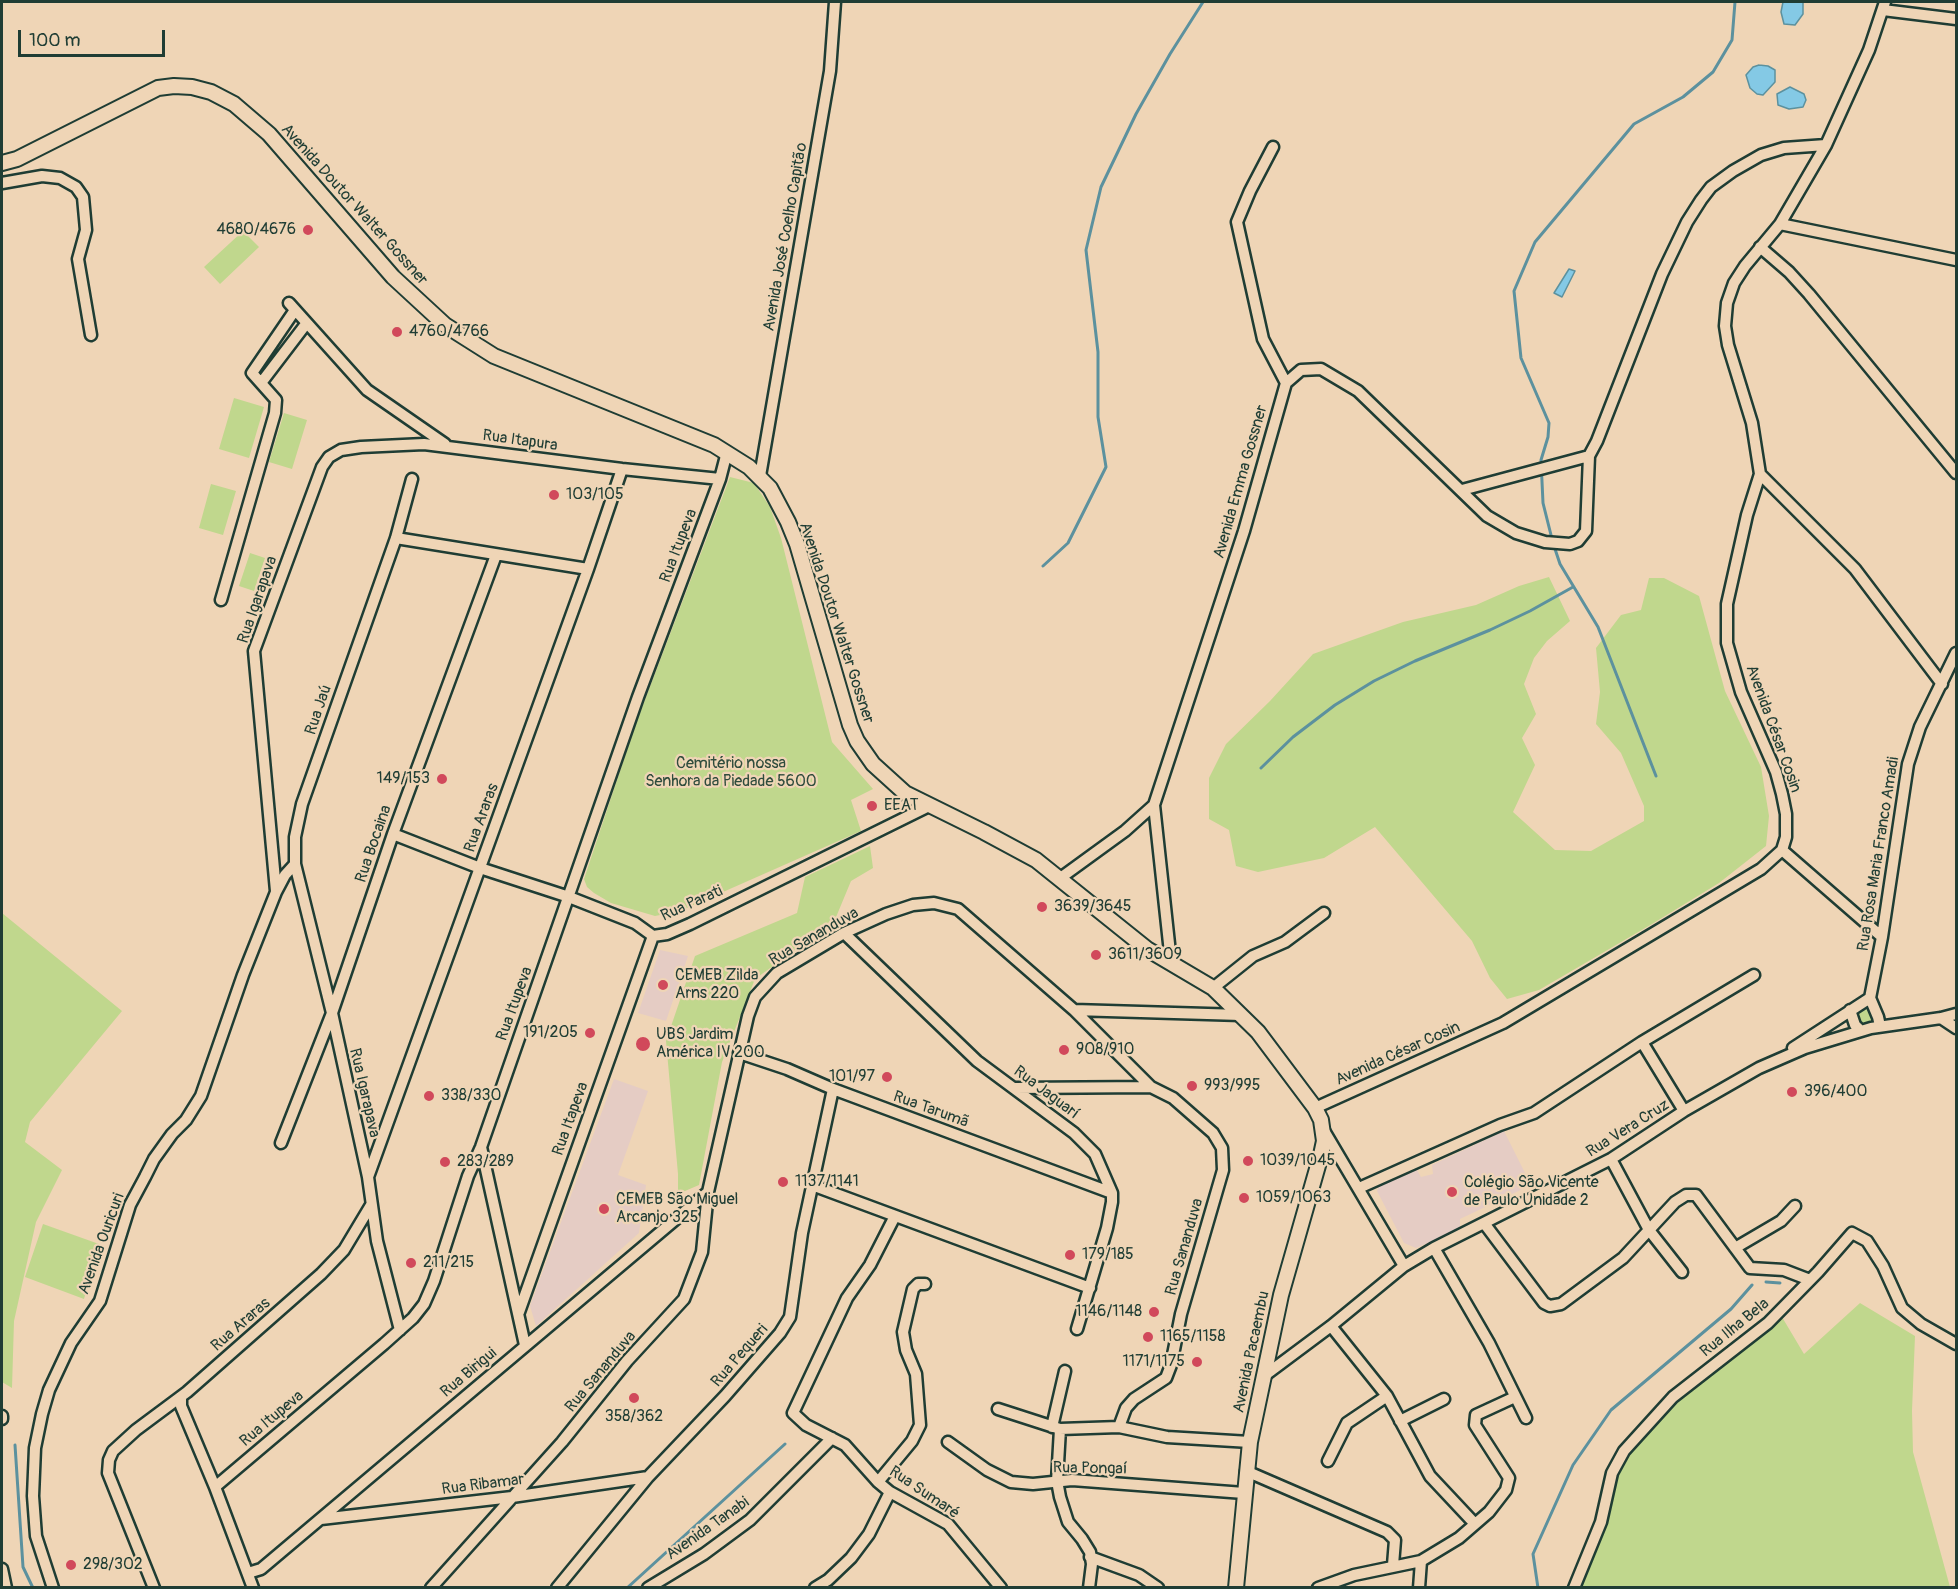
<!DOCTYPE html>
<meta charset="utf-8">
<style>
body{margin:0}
#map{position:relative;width:1958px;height:1589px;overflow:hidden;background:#efd5b6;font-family:Pangolin,sans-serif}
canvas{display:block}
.frame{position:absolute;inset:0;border:3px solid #1f3d34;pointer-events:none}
.scale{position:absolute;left:18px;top:30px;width:147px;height:27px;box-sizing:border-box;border:3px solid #1f3d34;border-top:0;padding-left:8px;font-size:18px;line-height:21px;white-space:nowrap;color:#1f3d34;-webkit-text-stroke:4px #efd5b6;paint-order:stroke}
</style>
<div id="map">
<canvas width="1958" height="1589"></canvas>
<div class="frame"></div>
<div class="scale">100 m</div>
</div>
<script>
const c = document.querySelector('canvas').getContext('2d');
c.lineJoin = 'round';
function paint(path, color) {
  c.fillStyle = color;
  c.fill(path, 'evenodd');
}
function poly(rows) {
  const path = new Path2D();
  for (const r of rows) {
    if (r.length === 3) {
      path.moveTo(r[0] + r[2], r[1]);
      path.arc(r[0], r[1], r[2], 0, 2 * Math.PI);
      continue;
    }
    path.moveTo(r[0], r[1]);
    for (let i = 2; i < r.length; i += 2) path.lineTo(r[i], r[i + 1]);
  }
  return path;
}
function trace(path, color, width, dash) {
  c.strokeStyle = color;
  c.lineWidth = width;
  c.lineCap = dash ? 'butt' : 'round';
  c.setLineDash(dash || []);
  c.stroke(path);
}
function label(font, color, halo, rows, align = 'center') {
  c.font = font + ' Pangolin,sans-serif';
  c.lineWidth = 4.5;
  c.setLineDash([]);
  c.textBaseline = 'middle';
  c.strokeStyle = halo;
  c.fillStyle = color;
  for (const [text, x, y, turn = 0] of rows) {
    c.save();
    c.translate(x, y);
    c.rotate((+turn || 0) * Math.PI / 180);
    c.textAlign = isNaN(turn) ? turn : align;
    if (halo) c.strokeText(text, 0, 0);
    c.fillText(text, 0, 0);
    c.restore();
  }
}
paint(poly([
 [660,950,688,956,666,1021,638,1013],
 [614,1079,648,1091,618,1175,646,1185,639,1233,536,1326,530,1306],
 [1504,1131,1531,1185,1460,1219,1460,1229,1416,1248,1404,1243,1377,1191,1379,1185,1417,1170,1421,1177,1433,1174,1432,1165]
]), '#e5ccc4');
paint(poly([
 [243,231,259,247,220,284,204,267],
 [234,398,264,407,249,458,219,449],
 [284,413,307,420,292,469,269,462],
 [730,477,754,483,770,507,781,538,832,742,873,789,851,800,861,831,680,911,655,916,611,903,594,893,587,887,584,879,635,726],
 [211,484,236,491,223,535,199,528],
 [250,553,265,558,254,591,239,586],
 [1549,577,1570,621,1547,641,1534,658,1524,684,1536,714,1522,738,1535,765,1513,812,1555,850,1591,851,1644,821,1644,806,1621,753,1596,724,1600,692,1596,648,1621,615,1641,610,1649,578,1664,578,1699,596,1725,691,1761,767,1769,816,1766,846,1719,883,1652,924,1539,990,1507,999,1490,978,1472,941,1375,827,1324,858,1258,872,1236,866,1229,830,1209,819,1209,778,1226,744,1270,701,1313,654,1403,622,1476,605,1519,586],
 [870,846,873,868,851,881,834,922,755,979,722,1062,699,1185,678,1194,678,1174,666,1041,695,956,797,913,805,877],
 [2,913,122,1011,30,1122,25,1142,62,1170,36,1222,14,1321,12,1388,2,1382],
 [1864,1017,8],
 [43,1224,99,1244,84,1299,25,1277],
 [1860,1303,1915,1336,1912,1411,1913,1452,1950,1587,1574,1588,1624,1451,1673,1397,1779,1312,1804,1354]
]), '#c0d78d');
const water = poly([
 [1783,2,1803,2,1803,14,1795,25,1784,24,1781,12,1783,2],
 [1759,65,1768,66,1775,70,1775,82,1763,95,1757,94,1750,88,1746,75,1753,67,1759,65],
 [1790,87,1804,94,1806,100,1803,107,1789,109,1778,105,1777,94,1790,87],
 [1569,269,1575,271,1562,297,1554,293,1569,269]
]);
paint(water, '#84c9e5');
trace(water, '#5c919e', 1.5);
trace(poly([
 [1043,566,1068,543,1106,467,1098,417,1098,352,1086,250,1101,187,1136,114,1170,54,1203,2],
 [1261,768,1293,737,1335,705,1374,681,1415,661,1490,630,1530,611,1573,587],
 [1656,776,1598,627,1560,564,1553,543,1543,503,1541,460,1548,437,1549,423,1521,358,1514,291,1535,242,1634,124,1683,97,1713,72,1732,40,1735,2],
 [1766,1282,1780,1283],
 [15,1445,23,1567,33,1588],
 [627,1588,785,1444],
 [1538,1588,1533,1554,1573,1465,1611,1410,1731,1309,1752,1285]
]), '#5c919e', 3);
const minor = poly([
 [1883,10,1956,19],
 [1273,147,1250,191,1237,222,1263,339,1286,383],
 [2,183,42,176,60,178,76,187,83,197,86,230,78,259,91,335],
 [1780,224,1956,260],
 [1760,247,1789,272,1809,294,1956,473],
 [289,303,367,390,445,444],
 [261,383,306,324],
 [1760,474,1855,569,1942,684],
 [760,476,830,71,835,2],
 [1462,490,1589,456],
 [396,538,588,569],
 [221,600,275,413,276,400,252,373,295,310],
 [393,834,480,868,569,897,635,923,653,936,667,934,690,924,929,806],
 [1782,850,1882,937],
 [295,864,332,1013,368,1177,377,1241,400,1330],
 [1059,879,1125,831,1154,805],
 [276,891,254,651,322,467,329,457,341,450,361,447,424,444,622,469,720,479],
 [844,933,977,1061,1074,1133,1095,1154,1112,1193,1112,1202,1107,1228,1077,1329],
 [1171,962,1154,805,1244,531,1286,383,1301,370,1321,369,1358,391,1487,516,1516,533,1545,542,1570,544,1578,541,1586,531,1589,456,1597,441,1662,274,1687,222,1701,200,1711,187,1733,171,1761,155,1784,148,1826,145],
 [1213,988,1253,956,1285,942,1324,913],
 [1870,998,1882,937,1908,764,1920,727,1956,653],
 [1870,998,1878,1017,1880,1026],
 [1074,1010,1241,1015],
 [1850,1010,1855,1025,1861,1031],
 [1941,1018,1956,1028],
 [1642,1042,1684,1111],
 [1793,1048,1870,998],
 [739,1053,787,1069,833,1089,1112,1193],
 [1015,1088,1151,1087],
 [1315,1108,1503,1023,1761,869,1782,850,1786,837,1786,814,1782,794,1776,772,1741,692,1727,643,1727,604,1747,515,1760,474,1752,423,1728,345,1725,326,1727,303,1734,283,1745,266,1780,224,1826,145,1869,50,1885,2],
 [1323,1129,1404,1266],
 [281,1143,332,1013,393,834,496,555],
 [481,1147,525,1345],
 [1611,1159,1649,1230,1675,1202,1686,1195,1696,1195,1750,1268,1784,1270,1810,1280],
 [368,1177,588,569,622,469],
 [812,1185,1090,1288],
 [1359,1188,1500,1125,1534,1113,1642,1042,1754,975],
 [895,1216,870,1265,847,1298,793,1413,806,1425,845,1445,878,1482,890,1492,948,1524,1001,1588],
 [1484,1223,1544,1303,1550,1306,1561,1304,1623,1258,1649,1230,1682,1272],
 [1434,1248,1489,1343,1526,1418],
 [1735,1248,1781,1221,1795,1206],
 [519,1312,653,936],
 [1331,1326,1387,1396,1430,1476,1475,1524],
 [1264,1376,1331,1326,1404,1266,1434,1248,1611,1159,1684,1111,1759,1068,1805,1048,1871,1028,1941,1018,1956,1014],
 [181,1397,181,1406,215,1487,253,1588],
 [998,1409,1060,1429,1119,1427,1167,1437,1250,1442],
 [2,1419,2,1416],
 [1400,1421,1444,1399],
 [1052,1427,1065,1371],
 [1060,1429,1057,1481,1060,1497,1068,1522,1082,1539,1090,1552,1092,1564,1089,1588],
 [948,1442,987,1470,1011,1482,1033,1484,1072,1480,1244,1493],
 [1328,1461,1347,1423,1387,1396],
 [1246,1471,1387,1532,1395,1540,1393,1565],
 [878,1482,912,1441,920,1425,916,1374,906,1350,903,1332,913,1289,918,1284,925,1284],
 [215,1487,384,1344,413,1318,424,1304,434,1281,468,1176,481,1147,638,697,720,479,727,452],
 [321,1519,512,1497,648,1477],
 [1090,1557,1139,1575,1158,1588],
 [2,1569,6,1588],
 [248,1573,261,1569,708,1192],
 [53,1588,36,1536,33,1496,35,1448,42,1414,49,1390,71,1343,100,1301,130,1205,145,1177,154,1159,172,1134,186,1120,201,1096,243,975,276,892,285,875,295,864,295,837,302,804,396,538,412,479],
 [154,1588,108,1473,109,1460,113,1451,136,1430,187,1392,321,1274,344,1250,371,1205],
 [431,1588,562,1442,627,1361,684,1299,702,1252,708,1192,748,1016,755,997,777,973,844,933,886,914,913,905,934,903,958,909,1074,1010,1151,1087,1173,1098,1213,1133,1222,1148,1223,1170,1181,1314,1171,1365,1166,1378,1134,1399,1126,1408,1119,1427],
 [557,1588,648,1477,725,1396,780,1333,790,1317,802,1233,833,1089],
 [648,1588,704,1554,750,1520,832,1438],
 [815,1588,828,1580,851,1558,869,1534,890,1492],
 [1318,1588,1354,1575,1421,1561,1459,1538,1489,1512,1506,1490,1509,1478,1475,1425,1476,1415,1515,1397],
 [1419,1588,1421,1561],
 [1574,1588,1601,1522,1612,1473,1624,1451,1673,1397,1768,1323,1818,1272,1852,1233,1867,1241,1883,1266,1902,1308,1921,1324,1956,1344]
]);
const major = poly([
 [2,163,17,159,158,88,174,86,192,87,211,92,234,104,269,134,393,277,445,325,494,356,714,445,749,467,770,488,788,522,797,544,850,725,857,741,873,764,905,793,984,832,1036,860,1147,949,1213,988,1258,1032,1315,1108,1321,1120,1324,1141,1321,1155,1281,1295,1250,1442,1236,1588]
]);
trace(minor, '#1f3d34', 15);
trace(major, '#1f3d34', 18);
trace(minor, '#efd5b6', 10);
trace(major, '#efd5b6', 14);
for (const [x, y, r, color] of [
 [308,230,6,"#d1495b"],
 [397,332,6,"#d1495b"],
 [554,495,6,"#d1495b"],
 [442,779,6,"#d1495b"],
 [872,806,6,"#d1495b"],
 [1042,907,6,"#d1495b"],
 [1096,955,6,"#d1495b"],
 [663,985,6,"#d1495b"],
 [590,1033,6,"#d1495b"],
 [643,1044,8,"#d1495b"],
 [1064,1050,6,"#d1495b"],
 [887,1077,6,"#d1495b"],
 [1192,1086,6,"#d1495b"],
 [1792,1092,6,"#d1495b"],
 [429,1096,6,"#d1495b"],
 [1248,1161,6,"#d1495b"],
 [445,1162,6,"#d1495b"],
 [783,1182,6,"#d1495b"],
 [1452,1192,6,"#d1495b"],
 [1244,1198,6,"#d1495b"],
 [604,1209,6,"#d1495b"],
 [1070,1255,6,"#d1495b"],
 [411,1263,6,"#d1495b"],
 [1154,1312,6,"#d1495b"],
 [1148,1337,6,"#d1495b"],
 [1197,1362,6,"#d1495b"],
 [634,1398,6,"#d1495b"],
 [71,1565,6,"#d1495b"]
]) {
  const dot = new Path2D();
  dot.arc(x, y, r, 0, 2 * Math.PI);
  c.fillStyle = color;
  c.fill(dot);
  trace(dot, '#efd5b6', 2);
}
label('16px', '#1f3d34', '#efd5b6', [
 ["Avenida Doutor Walter Gossner",354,205,48],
 ["Avenida José Coelho Capitão",786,237,-80],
 ["Rua Itapura",520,441,8],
 ["Avenida Emma Gossner",1241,482,-74],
 ["Rua Itupeva",679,546,-69],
 ["Rua Igarapava",258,600,-71],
 ["Avenida Doutor Walter Gossner",836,623,72],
 ["Rua Jaú",319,710,-71],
 ["Avenida César Cosin",1773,729,70],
 ["Rua Araras",482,818,-70],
 ["Rua Bocaina",374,844,-71],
 ["Rua Rosa Maria Franco Amadi",1879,854,-81],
 ["Rua Parati",692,904,-24],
 ["Rua Sananduva",814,937,-30],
 ["Rua Itupeva",515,1004,-70],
 ["Avenida César Cosin",1398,1054,-24],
 ["Rua Igarapava",364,1093,77],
 ["Rua Jaguarí",1046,1093,37],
 ["Rua Tarumã",931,1110,20],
 ["Rua Itapeva",571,1119,-70],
 ["Rua Vera Cruz",1628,1129,-32],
 ["Avenida Ouricuri",102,1244,-70],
 ["Rua Sananduva",1185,1247,-74],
 ["Rua Araras",241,1325,-41],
 ["Rua Ilha Bela",1735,1328,-39],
 ["Avenida Pacaembu",1252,1352,-78],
 ["Rua Pequeri",740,1356,-49],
 ["Rua Sananduva",601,1372,-50],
 ["Rua Birigui",469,1373,-40],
 ["Rua Itupeva",272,1419,-40],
 ["Rua Pongaí",1090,1469,1],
 ["Rua Ribamar",483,1485,-7],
 ["Rua Sumaré",924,1493,34],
 ["Avenida Tanabi",708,1529,-35]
]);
label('16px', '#1f3d34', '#efd5b6', [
 ["4680/4676",296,230,"right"],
 ["4760/4766",409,332],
 ["103/105",566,495],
 ["149/153",430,779,"right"],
 ["EEAT",884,806],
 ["3639/3645",1054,907],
 ["3611/3609",1108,955],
 ["CEMEB Zilda",675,976],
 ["Arns 220",675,994],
 ["191/205",578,1033,"right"],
 ["UBS Jardim",656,1035],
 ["América IV 200",656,1053],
 ["908/910",1076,1050],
 ["101/97",875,1077,"right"],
 ["993/995",1204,1086],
 ["396/400",1804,1092],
 ["338/330",441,1096],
 ["1039/1045",1260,1161],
 ["283/289",457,1162],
 ["1137/1141",795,1182],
 ["Colégio São Vicente",1464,1183],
 ["de Paulo Unidade 2",1464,1201],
 ["1059/1063",1256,1198],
 ["CEMEB São Miguel",616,1200],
 ["Arcanjo 325",616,1218],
 ["179/185",1082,1255],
 ["211/215",423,1263],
 ["1146/1148",1142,1312,"right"],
 ["1165/1158",1160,1337],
 ["1171/1175",1185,1362,"right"],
 ["358/362",634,1417,"center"],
 ["298/302",83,1565]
], 'left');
label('16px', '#2f4c3d', '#efd5b6', [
 ["Cemitério nossa",731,764],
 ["Senhora da Piedade 5600",731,782]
]);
</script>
